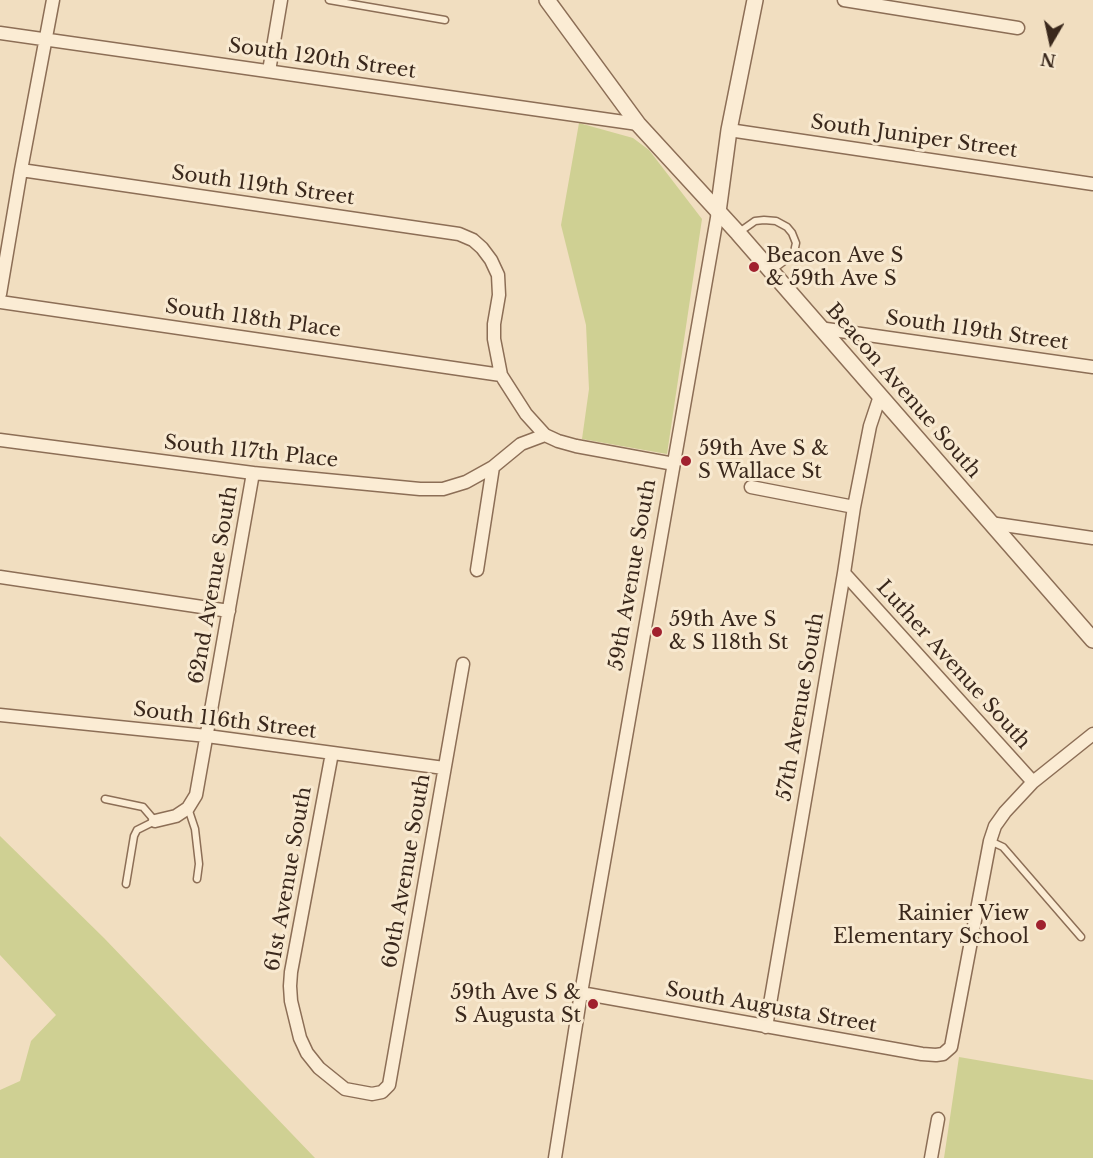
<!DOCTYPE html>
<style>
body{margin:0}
#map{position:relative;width:1093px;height:1158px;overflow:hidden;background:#f1dec0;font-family:"Libre Baskerville",serif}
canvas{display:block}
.north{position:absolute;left:1021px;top:12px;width:60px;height:60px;-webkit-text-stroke:4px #f8e9d0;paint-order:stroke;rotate:189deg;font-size:16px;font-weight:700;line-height:24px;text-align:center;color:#3a281c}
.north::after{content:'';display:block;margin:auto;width:21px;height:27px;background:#3a281c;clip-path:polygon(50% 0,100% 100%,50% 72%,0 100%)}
</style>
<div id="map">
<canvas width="1093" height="1158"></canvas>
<div class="north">N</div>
</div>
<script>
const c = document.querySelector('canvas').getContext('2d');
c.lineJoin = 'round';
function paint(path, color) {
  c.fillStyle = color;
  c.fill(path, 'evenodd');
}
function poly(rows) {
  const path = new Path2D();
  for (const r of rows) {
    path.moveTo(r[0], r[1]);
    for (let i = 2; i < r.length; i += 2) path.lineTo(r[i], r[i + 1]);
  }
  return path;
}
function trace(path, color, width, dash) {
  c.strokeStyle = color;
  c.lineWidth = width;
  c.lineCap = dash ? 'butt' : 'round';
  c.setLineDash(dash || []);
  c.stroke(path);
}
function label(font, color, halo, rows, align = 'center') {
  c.font = font + ' "Libre Baskerville",serif';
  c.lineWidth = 6;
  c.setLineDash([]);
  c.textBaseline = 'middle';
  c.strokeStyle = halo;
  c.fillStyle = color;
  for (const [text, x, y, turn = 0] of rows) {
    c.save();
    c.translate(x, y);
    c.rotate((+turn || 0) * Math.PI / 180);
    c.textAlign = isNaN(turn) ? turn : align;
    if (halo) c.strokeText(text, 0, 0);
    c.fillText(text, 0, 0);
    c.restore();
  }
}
paint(poly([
 [579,123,633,138,649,150,702,219,667,454,582,439,589,389,586,325,561,225],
 [0,836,104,938,315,1158,0,1158,0,1090,20,1081,31,1041,56,1015,0,955],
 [959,1057,1093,1080,1093,1158,944,1158]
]), '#cfd093');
const service = poly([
 [329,0,445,20],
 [738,233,755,221,764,220,776,221,787,227,792,233,796,243,794,252,791,256,771,271],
 [105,799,143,807,155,821,137,830,134,836,126,884],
 [188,808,195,829,199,864,197,879],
 [990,841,1003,847,1081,937]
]);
const minor = poly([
 [844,0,1018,28],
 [0,33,638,124],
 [269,71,281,0],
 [729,130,1093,184],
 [21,170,459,234,473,240,482,248,491,260,498,275,499,295,494,324,494,339,501,375,526,414,545,435,521,444,493,467,477,570],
 [0,294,21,170,53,0],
 [0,302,501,375],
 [819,328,1093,367],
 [545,435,558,441,576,446,674,464],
 [0,440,253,473,420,489,443,489,466,482,493,467],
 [751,487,854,507],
 [990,523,1093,538],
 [844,573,1033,782],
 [0,577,229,611],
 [0,715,207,736,444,768],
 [332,753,291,972,290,986,291,1001,300,1038,307,1053,319,1068,345,1089,372,1094,382,1092,389,1085,463,664],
 [155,821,176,816,188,808,196,795,253,473],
 [581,993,922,1054,936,1055,943,1054,951,1047,990,841,995,826,1005,812,1033,782,1093,734],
 [766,1027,844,573,854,507,870,426,880,396],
 [555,1158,581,993,718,212],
 [931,1158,938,1119]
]);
const tertiary = poly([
 [547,0,638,124,738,233,1093,640],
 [718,212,729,130,755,0]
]);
trace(service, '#8c6e56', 9);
trace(minor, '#8c6e56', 15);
trace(tertiary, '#8c6e56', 18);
trace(service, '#fbecd4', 6);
trace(minor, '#fbecd4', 12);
trace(tertiary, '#fbecd4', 15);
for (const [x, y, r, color] of [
 [754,267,6,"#a0212e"],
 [686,461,6,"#a0212e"],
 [657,632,6,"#a0212e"],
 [1041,925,6,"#a0212e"],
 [593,1004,6,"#a0212e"]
]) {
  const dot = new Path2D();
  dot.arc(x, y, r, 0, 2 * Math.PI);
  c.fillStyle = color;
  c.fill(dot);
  trace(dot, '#f8e9d0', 2);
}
label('20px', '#3a281c', '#f8e9d0', [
 ["South 120th Street",322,59,8],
 ["South Juniper Street",914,137,8],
 ["South 119th Street",263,186,8],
 ["South 118th Place",253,319,8],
 ["South 119th Street",977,331,8],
 ["Beacon Avenue South",903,391,49],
 ["South 117th Place",251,452,6],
 ["59th Avenue South",633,575,-80],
 ["62nd Avenue South",214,585,-80],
 ["Luther Avenue South",953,665,48],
 ["57th Avenue South",801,707,-80],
 ["South 116th Street",225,721,7],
 ["60th Avenue South",407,871,-80],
 ["61st Avenue South",289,879,-80],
 ["South Augusta Street",771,1008,10]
]);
label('20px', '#3a281c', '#f8e9d0', [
 ["Beacon Ave S",766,256],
 ["& 59th Ave S",766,279],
 ["59th Ave S &",698,449],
 ["S Wallace St",698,472],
 ["59th Ave S",669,620],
 ["& S 118th St",669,643],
 ["Rainier View",1029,914,"right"],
 ["Elementary School",1029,937,"right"],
 ["59th Ave S &",581,993,"right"],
 ["S Augusta St",581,1016,"right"]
], 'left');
</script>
